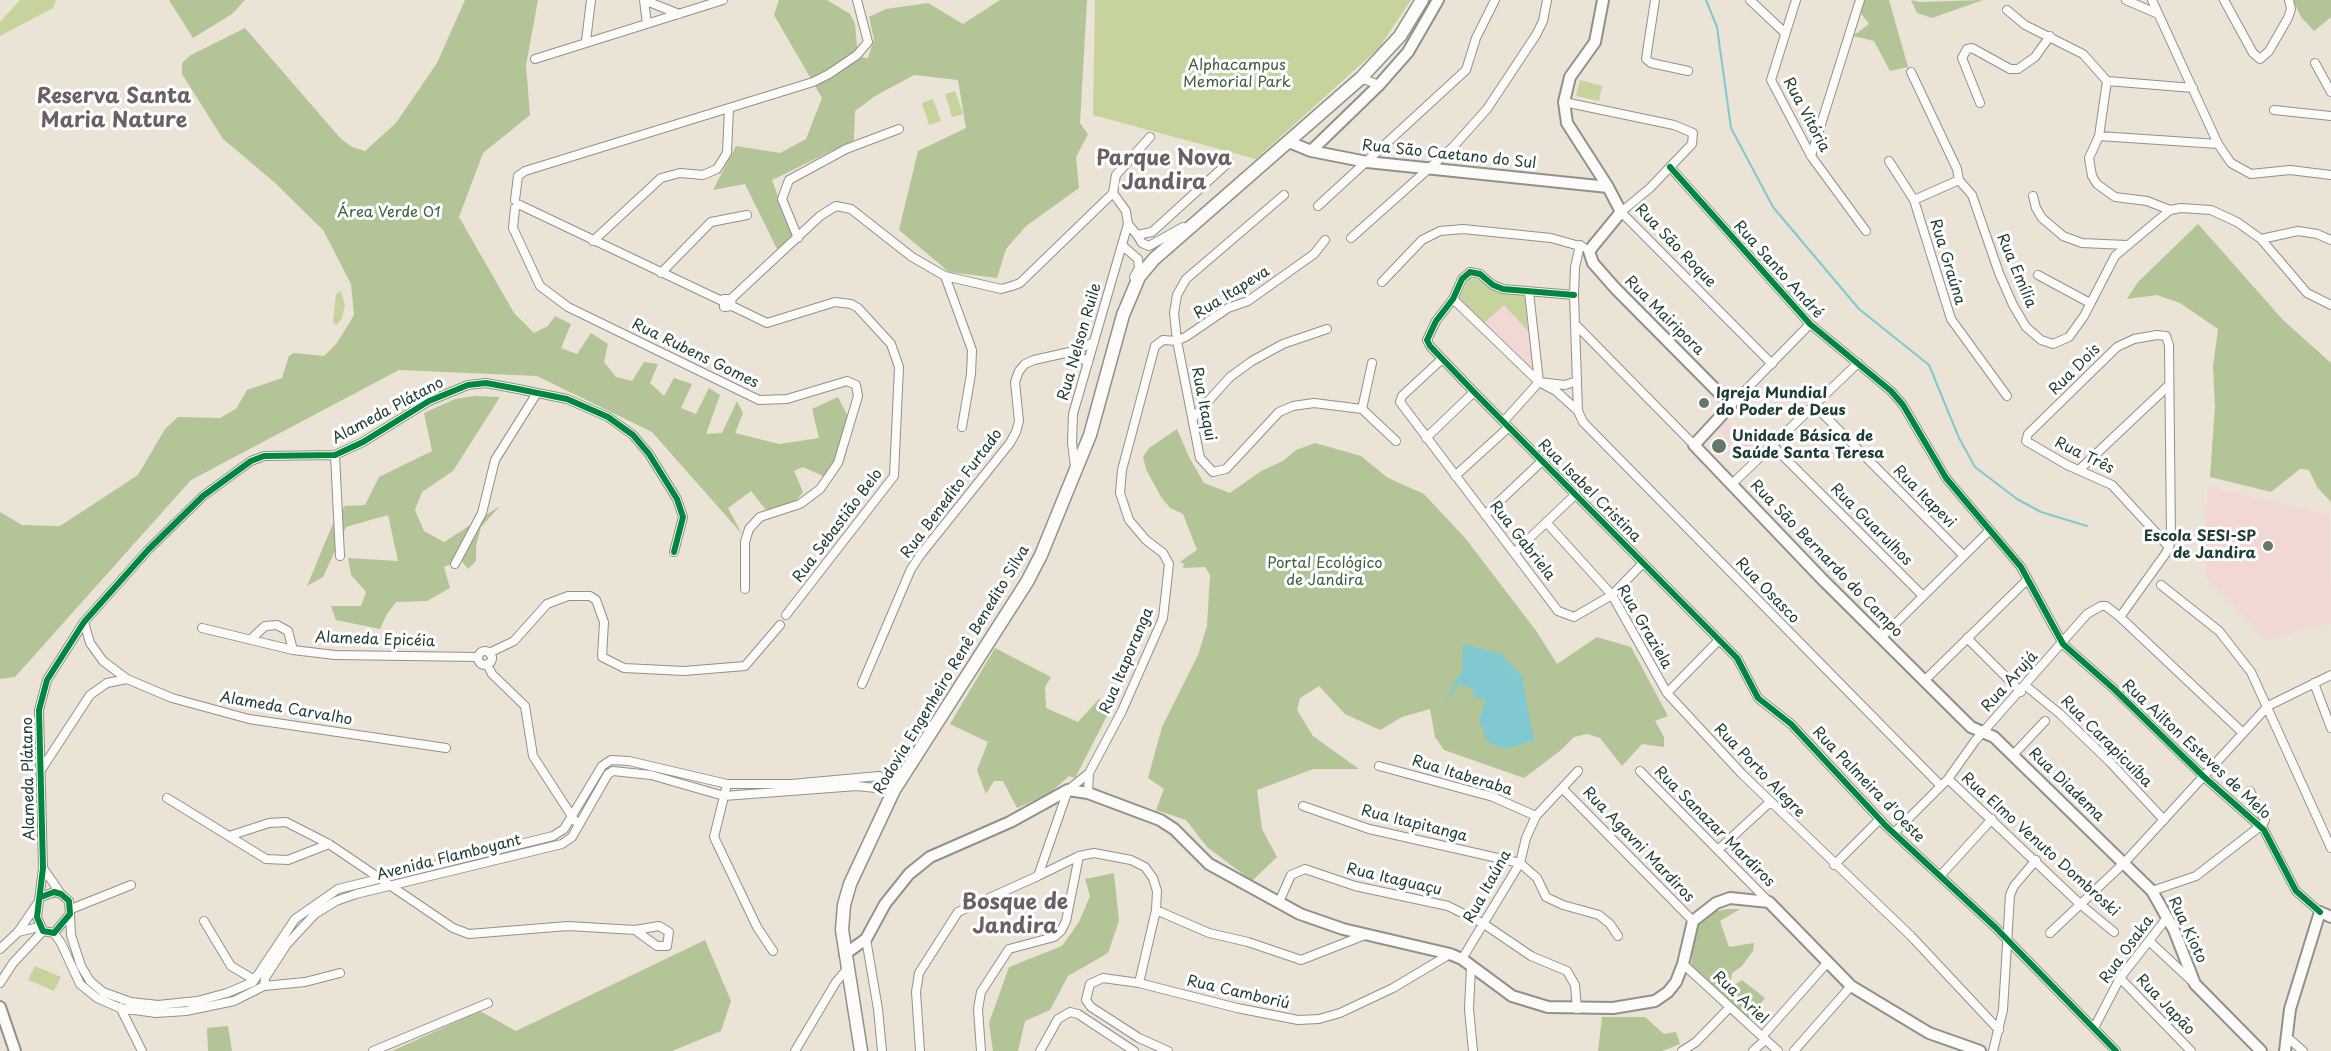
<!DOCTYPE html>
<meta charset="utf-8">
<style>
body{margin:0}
canvas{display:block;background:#ebe3d6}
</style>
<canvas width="2331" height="1051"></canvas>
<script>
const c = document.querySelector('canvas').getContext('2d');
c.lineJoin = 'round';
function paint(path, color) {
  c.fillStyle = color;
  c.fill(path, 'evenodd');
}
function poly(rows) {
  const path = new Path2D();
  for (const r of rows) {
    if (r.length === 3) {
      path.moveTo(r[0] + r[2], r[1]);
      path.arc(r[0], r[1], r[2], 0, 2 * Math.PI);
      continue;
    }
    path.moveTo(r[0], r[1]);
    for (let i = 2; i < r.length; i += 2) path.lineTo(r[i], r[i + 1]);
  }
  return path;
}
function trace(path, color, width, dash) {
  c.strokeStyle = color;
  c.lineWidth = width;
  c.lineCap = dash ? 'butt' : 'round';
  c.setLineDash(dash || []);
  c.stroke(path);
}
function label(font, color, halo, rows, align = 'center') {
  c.font = font + ' "Playpen Sans",sans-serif';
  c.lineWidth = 6;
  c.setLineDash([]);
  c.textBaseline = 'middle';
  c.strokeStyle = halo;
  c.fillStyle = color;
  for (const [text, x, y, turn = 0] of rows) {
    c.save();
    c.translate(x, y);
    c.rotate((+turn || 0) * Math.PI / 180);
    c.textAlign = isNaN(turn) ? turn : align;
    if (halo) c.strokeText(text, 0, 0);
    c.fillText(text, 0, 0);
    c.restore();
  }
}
paint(poly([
 [1504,305,1528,331,1534,367,1532,370,1484,323],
 [1724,419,1758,454,1749,463,1716,428],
 [2207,486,2329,515,2331,624,2301,629,2267,641,2206,578]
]), '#f2d8d4');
paint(poly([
 [20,0,56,0,53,8,0,36,0,22],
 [1095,0,1411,0,1379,48,1256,159,1093,115],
 [1580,80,1602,86,1599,101,1576,96],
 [955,91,963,114,952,117,945,94],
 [933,99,941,121,929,125,922,103],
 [1469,278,1480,280,1494,291,1525,294,1528,331,1504,305,1484,323,1458,300],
 [341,291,345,305,342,319,336,325,333,322,336,294],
 [35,966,61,977,54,991,28,980]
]), '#c6d39d');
paint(poly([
 [169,0,245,0,232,14,193,38],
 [465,0,538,0,526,65,530,115,483,153,459,217,514,313,534,333,548,326,555,316,571,324,561,348,577,354,591,333,608,344,604,362,616,377,632,381,644,362,658,364,650,383,664,396,674,378,692,384,681,408,696,414,709,388,720,395,706,434,722,433,737,401,743,413,735,433,779,444,819,438,812,409,838,397,853,427,844,461,825,477,803,467,794,471,803,492,795,502,766,510,751,491,728,508,742,534,652,432,537,376,399,370,191,480,15,677,0,679,0,512,22,525,60,526,138,475,165,429,178,417,220,418,236,409,247,390,282,378,289,356,294,353,324,356,337,343,354,315,351,284,323,230,273,181,223,139,182,74,182,63,191,55,245,28,341,139,352,147,365,151,396,123,437,63],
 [779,0,827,0,850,14,855,24,858,57,868,58,874,39,869,17,886,9,928,3,963,24,1000,0,1087,0,1080,123,1088,134,1076,157,1079,188,1026,226,1006,249,997,278,949,272,899,230,918,151,966,128,958,80,914,75,875,96,855,111,854,140,772,180,793,237,777,249,745,184,713,190,736,146,780,153,806,139,822,98,774,15],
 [1865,0,1889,0,1908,67,1890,71,1874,41,1853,36,1869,24,1860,12],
 [1911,0,1920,2,1983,0,1932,18,1917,13],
 [2293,0,2331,0,2331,17,2314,31,2301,17],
 [2198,224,2283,320,2331,363,2331,502,2317,487,2309,470,2300,469,2271,492,2210,477,2215,406,2213,367,2218,329,2180,303,2157,295,2127,299,2138,282],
 [474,396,500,397,453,471,422,492,415,510,424,531,444,542,500,506,481,527,476,546,476,561,468,569,461,560,444,567,450,588,427,601,396,602,387,614,380,629,336,620,331,606,361,606,366,592,351,575,348,558,398,561,388,515,346,527,323,577,307,586,337,514,345,506,365,505,379,477,432,451,424,413,455,399],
 [1177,429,1189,457,1204,483,1230,493,1261,471,1283,461,1296,450,1315,443,1361,456,1388,478,1424,494,1466,539,1537,632,1557,664,1597,637,1631,647,1668,716,1655,721,1664,737,1664,747,1642,744,1622,766,1600,738,1587,734,1574,737,1560,751,1524,778,1444,750,1435,737,1430,709,1402,717,1380,730,1345,714,1319,686,1300,698,1297,710,1313,736,1359,769,1313,769,1257,790,1262,829,1277,857,1252,881,1207,847,1186,820,1156,810,1164,789,1148,778,1162,727,1198,655,1207,626,1210,575,1205,567,1183,568,1184,564,1180,562,1197,550,1183,514,1170,508,1161,497,1146,469,1143,457,1149,448],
 [995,648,1051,677,1045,687,1046,708,1078,722,1099,699,1112,706,1075,778,1069,776,1050,793,1017,808,1003,781,994,781,986,794,977,770,988,742,950,724],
 [1114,873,1119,921,1108,953,1068,976,1050,1010,1025,1021,1018,1051,993,1051,989,1023,1009,967,1062,946,1079,922,1090,896,1085,879],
 [1728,909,1740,909,1720,921,1729,947,1754,943,1753,951,1742,966,1732,973,1730,988,1742,980,1765,998,1748,1019,1691,968,1694,926,1711,912],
 [705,940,731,1001,721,1031,672,1051,392,1051,480,1011,516,1031],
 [1602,1017,1645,1017,1664,1034,1676,1032,1680,1044,1662,1051,1598,1051],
 [228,1026,232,1051,208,1051,207,1028]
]), '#b3c496');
paint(poly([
 [1463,644,1501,654,1522,676,1534,741,1504,749,1487,741,1479,719,1486,700,1476,698,1472,688,1459,685,1444,703,1462,671]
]), '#80c9d0');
trace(poly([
 [1706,0,1717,27,1731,128,1773,207,1859,309,1929,365,1959,438,1975,467,2017,499,2041,512,2087,526]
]), '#80c9d0', 2);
const street = poly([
 [644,0,679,14],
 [644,0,647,24],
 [1655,0,1646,59,1651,63,1688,71],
 [1750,0,1785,33],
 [1796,0,1771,80,1811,156,1866,231],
 [2126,0,2158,14],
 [2152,0,2218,144,2231,163,2251,174,2290,170,2331,175],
 [2224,0,2253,53,2260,59,2269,51,2288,18,2291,9,2289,0],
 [2007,10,2025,25,2083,54,2107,81,2099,136,2089,158,2092,176,2097,184,2115,197,2147,201,2170,210],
 [586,41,591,0],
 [535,59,723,0],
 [2315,63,2331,92],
 [1911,72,1957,169,1959,180,1972,195,1999,273,2013,305,2026,327,2041,340,2053,344,2069,337,2084,316,2115,256,2170,210,2181,208,2211,210,2237,222,2261,239,2307,293,2331,305],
 [1361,78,1379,85],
 [2107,81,2193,88],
 [1564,102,1674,125,1693,133,1692,144,1650,188,1621,212,1772,364],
 [1980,103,1962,58,1967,49,1972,48,2010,69,2018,69,2035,57,2050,36],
 [2274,110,2331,116],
 [2099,136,2218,144],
 [1811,156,1860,0],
 [1889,161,1914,200,1951,319,2007,396],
 [1670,167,1810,324,1891,391,1903,405,1946,478,2021,567,2063,644,2114,689,2203,776,2264,830,2296,891,2320,912],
 [1284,195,1186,279,1177,295,1174,313,1177,341,1200,458,1213,472,1226,469,1279,412,1293,406,1314,403,1362,409,1396,441],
 [2033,196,2036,208,2042,218,2063,236,2082,243,2126,245],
 [515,200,518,176,525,171,813,82,829,74,857,55,868,42,857,0],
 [1914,200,1959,180],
 [520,205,722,301],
 [1318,206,1466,70,1476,38,1495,0],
 [515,208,513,228,540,286,568,307,759,400,787,399,847,381,856,385,858,396,838,463,820,489,800,504,760,517,749,529,745,542,745,589],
 [1128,224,1137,235,1152,232,1229,162],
 [1137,235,1142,243,1149,246,1183,227],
 [798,238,782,199,789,180,846,149,899,129],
 [1351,238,1453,147,1487,109,1536,35,1543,21,1547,0],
 [2261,239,2298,231,2317,234,2331,240],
 [593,241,661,178,680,173,703,175,717,169,727,153,729,108],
 [1580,245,1575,267,1574,295,1578,411,1583,422,1941,786],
 [1123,246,1138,259,1139,268,1134,277],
 [661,273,711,222,747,215],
 [2038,275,2090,303],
 [945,276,972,350,971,374,962,427],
 [1382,282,1422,240,1440,231,1463,229,1551,238,1583,247],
 [1529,292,1539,382,1565,385,1577,381],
 [1574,295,1503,289,1493,285,1480,274,1470,272,1462,279,1453,299,1436,321,1427,340,1430,346,1474,392,1737,658,1758,698,1791,724,1886,826,1995,927,2116,1051],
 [731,299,820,216,836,206,851,209,912,257,945,276,1001,289,1012,286,1020,283,1113,193,1116,175,1150,137],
 [1453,299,1539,382,1556,391,1578,411],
 [732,306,731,299,724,299,724,307,732,306,767,323,835,302,851,304,858,308,891,344,899,367,894,476,786,615],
 [1575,324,1694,445],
 [1074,351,1088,363],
 [1442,359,1402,396,1400,402,1558,611,1574,617,1612,595,1643,563],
 [1731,405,1810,324],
 [1815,406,1964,556],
 [1362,409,1372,363],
 [1193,418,1230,377,1252,361,1283,344,1327,329],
 [1504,421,1539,382],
 [1426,438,1474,392],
 [1774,447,1923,596],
 [335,455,340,556],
 [1075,467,1072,443,1073,414,1128,224,1126,211,1113,193],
 [2079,470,2168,386],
 [1455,476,1509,427],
 [1732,484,1858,363],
 [1485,515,1542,461],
 [1546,522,1612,595,1667,693,1742,774,1911,936,1999,1030],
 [1514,553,1576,494],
 [455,564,482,513,495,460,537,393],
 [2161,585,2219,631,2251,672,2331,848],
 [2120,617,2243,733],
 [84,622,90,643,103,661,127,679,172,698,249,719,446,748],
 [202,628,293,650,335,655,478,657],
 [1882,637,1990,530],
 [1967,638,2021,692],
 [251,639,265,626,277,625,288,631,293,650],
 [485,658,7],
 [489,653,514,641,547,604,568,596,590,596,596,600,604,622,602,657,624,668,684,671,745,666,780,625],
 [487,664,492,674,525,706,533,756,575,821],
 [1924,681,2027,580],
 [2314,683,2331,728],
 [862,684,911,569,921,554,1010,443,1016,432,1019,421,1015,382,1019,371,1025,364,1034,360,1074,351,1094,342],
 [2026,686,2060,714,2109,761,2164,820],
 [1667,693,1719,640],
 [2013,755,2045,721],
 [1379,766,1493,797,1536,816],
 [41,770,90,695,107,683,127,679],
 [1640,771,1769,902],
 [887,777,902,777],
 [1948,779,2080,904,2114,932],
 [727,784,714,837,757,927,773,951],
 [1563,789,1693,921],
 [1088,793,1089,773],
 [167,798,266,859,288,860,329,844],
 [1303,806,1369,829,1520,863,1537,878,1546,897,1563,905,1599,915,1610,924,1618,936],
 [1894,833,1948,779,1975,741,2087,614,2101,606,2106,606,2120,617,2166,553,2169,547,2171,539,2169,345,2166,336,2157,335,2134,339,2117,347,2028,434,2026,441,2067,465,2112,485,2169,547],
 [229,836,269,823,286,822,329,844,453,928,469,934,568,926,635,930,659,926,669,932,667,946,657,946,635,930],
 [1718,850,1770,802],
 [1834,865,1880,819],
 [43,868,61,894],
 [1941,875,1992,819],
 [1038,876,1079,856,1094,853,1131,860,1145,867,1153,878,1157,891,1156,910,1139,983],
 [2152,891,2196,876,2263,824,2265,820,2250,791],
 [41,897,54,892,61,894,69,901,70,914,54,933,43,931,37,917,43,868,39,710,47,680,84,622,148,550,203,496,251,461,264,456,335,455,363,442,429,401,468,385,486,383,518,389,567,399,583,406,608,417,633,435,649,454,677,499,683,517,674,552],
 [1279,902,1291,875,1305,869,1355,886,1448,906,1484,924,1531,956,1567,971,1575,985,1577,1009],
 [71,909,131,885],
 [1156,910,1209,933,1248,942,1301,960,1365,935],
 [70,914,71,935,81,966,90,981,103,992,131,1002,158,1005,197,1001,227,993,253,982,295,919,338,889,553,836,564,829,602,766,611,760,629,761,727,784,791,784,879,776],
 [204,921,231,966,253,979],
 [18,932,39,927],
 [54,933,61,943,80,984,97,998,120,1008,156,1013,186,1011,234,1001,264,986,265,978,287,944,315,914,336,901,356,894,562,844,572,837,608,774,613,771,651,775,724,796,857,786,894,790],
 [2050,933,2125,862,2268,706,2331,675],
 [866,939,878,1009,882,1051],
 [2149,941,2194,983],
 [0,949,18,932,37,904],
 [1462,959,1520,863,1526,838,1536,816,1578,771],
 [1683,964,1778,1051],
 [1471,967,1469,1009,1473,1051],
 [2120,978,2191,1051],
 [0,983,13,963,43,931],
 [264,986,305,982,340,973],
 [120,1007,142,1051],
 [2094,1028,2120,978,2166,919],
 [1766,1032,1827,963],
 [2287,1037,2303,1051],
 [373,1051,488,1003],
 [795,1051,836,982,848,968],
 [920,1051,916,992,919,973,958,912,1038,876,1068,790,1089,773,1122,711,1163,618,1169,564,1163,553,1146,540,1129,520,1120,493,1122,470,1155,346,1163,340,1177,341,1187,336,1228,308,1248,301,1314,254,1325,240],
 [981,1051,978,1009,981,992,1009,949,1054,937,1061,931,1066,921,1079,856],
 [1040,1051,1058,1019,1070,1012,1078,1014,1134,1051],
 [1168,1051,1139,1038,1091,1007,1086,1000,1090,984,1103,978,1139,983,1237,1008,1298,1020,1319,1019,1340,1013,1393,988,1450,954],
 [1682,1051,1696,1042,1730,1007],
 [1753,1051,1765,1040],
 [1794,1051,1851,986],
 [1993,1051,2003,1010,2010,895,2014,886,2036,860]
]);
const secondary = poly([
 [1603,0,1595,42,1570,77,1564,102,1567,123,1608,187,1621,212,1589,251,1593,263,1615,288,1731,405,1694,445,1822,579,1971,727,1994,737,2152,891,2174,930,2195,984,2261,1051],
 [1289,142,1311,151,1367,162,1608,187],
 [1311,151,1379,85,1408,52,1438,0],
 [845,954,866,939,885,904,909,874,930,857,1010,822,1068,790,1088,793,1160,820,1174,829,1209,864,1300,914,1343,929,1450,954,1462,959,1512,996,1548,1007,1613,1008,1655,1001,1668,992,1676,982,1683,964,1693,921,1716,903,1730,898,1769,902,1851,986,1929,1033,1980,1051],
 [0,1007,15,1051],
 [2285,1051,2290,1009,2320,912,2331,917]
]);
const primary = poly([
 [861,1051,842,930,844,905,850,884,894,790,1027,582,1041,555,1090,435,1123,315,1139,277,1154,259,1361,78,1400,36,1422,0]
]);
trace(street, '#90928a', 10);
trace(secondary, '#90928a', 14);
trace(primary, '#90928a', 15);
trace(street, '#fcfbf9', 8);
trace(secondary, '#fcfbf9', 10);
trace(primary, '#fcfbf9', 12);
trace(poly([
 [1670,167,1810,324,1891,391,1903,405,1946,478,2021,567,2063,644,2114,689,2203,776,2264,830,2296,891,2320,912],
 [1574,295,1503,289,1493,285,1480,274,1470,272,1462,279,1453,299,1436,321,1427,340,1430,346,1474,392,1737,658,1758,698,1791,724,1886,826,1995,927,2116,1051],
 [41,897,54,892,61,894,69,901,70,914,54,933,43,931,37,917,43,868,39,710,47,680,84,622,148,550,203,496,251,461,264,456,335,455,363,442,429,401,468,385,486,383,518,389,567,399,583,406,608,417,633,435,649,454,677,499,683,517,674,552]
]), '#00873e', 6);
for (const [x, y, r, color] of [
 [1704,403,6,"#66776d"],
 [1719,446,8,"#66776d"],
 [2268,546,6,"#66776d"]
]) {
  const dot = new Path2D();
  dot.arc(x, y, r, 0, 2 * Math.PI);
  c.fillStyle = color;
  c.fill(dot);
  trace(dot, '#fff', 2);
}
label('15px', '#415f42', '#fff', [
 ["Alphacampus",1237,66],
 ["Memorial Park",1237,83],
 ["Área Verde 01",389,213],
 ["Portal Ecológico",1325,564],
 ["de Jandira",1325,581]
]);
label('15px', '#1f3d34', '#fff', [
 ["Rua Vitória",1806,115,62],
 ["Rua São Caetano do Sul",1449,155,6],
 ["Rua São Roque",1675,246,46],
 ["Rua Graúna",1947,262,73],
 ["Rua Santo André",1778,270,48],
 ["Rua Emília",2016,271,67],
 ["Rua Itapeva",1232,293,-32],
 ["Rua Mairipora",1664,316,45],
 ["Rua Nelson Ruile",1080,342,-74],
 ["Rua Rubens Gomes",695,354,26],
 ["Rua Dois",2075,370,-45],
 ["Rua Itaqui",1203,404,79],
 ["Alameda Plátano",388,411,-28],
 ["Rua Três",2084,456,26],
 ["Rua Isabel Cristina",1589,491,45],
 ["Rua Benedito Furtado",952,494,-53],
 ["Rua Itapevi",1924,497,45],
 ["Rua Guarulhos",1871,525,45],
 ["Rua Sebastião Belo",838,526,-53],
 ["Rua Gabriela",1522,541,52],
 ["Rua São Bernardo do Campo",1826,559,46],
 ["Rua Osasco",1767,591,46],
 ["Rua Graziela",1644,627,60],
 ["Alameda Epicéia",375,640,2],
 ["Rua Itaporanga",1127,661,-67],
 ["Rodovia Engenheiro Renê Benedito Silva",952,670,-59],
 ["Rua Arujá",2010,682,-48],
 ["Alameda Carvalho",286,709,10],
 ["Rua Carapicuíba",2106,742,45],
 ["Rua Ailton Esteves de Melo",2196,750,43],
 ["Rua Porto Alegre",1759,771,46],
 ["Rua Itaberaba",1462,776,17],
 ["Alameda Plátano",29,779,-91],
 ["Rua Palmeira d'Oeste",1868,785,46],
 ["Rua Diadema",2066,785,44],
 ["Rua Itapitanga",1414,824,14],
 ["Rua Sanazar Mardiros",1714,827,45],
 ["Rua Agavni Mardiros",1638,845,46],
 ["Rua Elmo Venuto Dombroski",2040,845,42],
 ["Avenida Flamboyant",449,858,-14],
 ["Rua Itaguaçu",1394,880,13],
 ["Rua Itaúna",1488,887,-61],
 ["Rua Kioto",2187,930,65],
 ["Rua Osaka",2127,950,-54],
 ["Rua Camboriú",1238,993,13],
 ["Rua Ariel",1740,998,43],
 ["Rua Japão",2165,1005,46]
]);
label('bold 15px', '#1f3d34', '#fff', [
 ["Igreja Mundial",1716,394],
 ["do Poder de Deus",1716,411],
 ["Unidade Básica de",1732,437],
 ["Saúde Santa Teresa",1732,454],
 ["Escola SESI-SP",2256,537,"right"],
 ["de Jandira",2256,554,"right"]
], 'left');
label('bold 21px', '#6b6165', '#fff', [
 ["Reserva Santa",114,97],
 ["Maria Nature",114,121],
 ["Parque Nova",1164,159],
 ["Jandira",1164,183],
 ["Bosque de",1015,903],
 ["Jandira",1015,927]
]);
</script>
